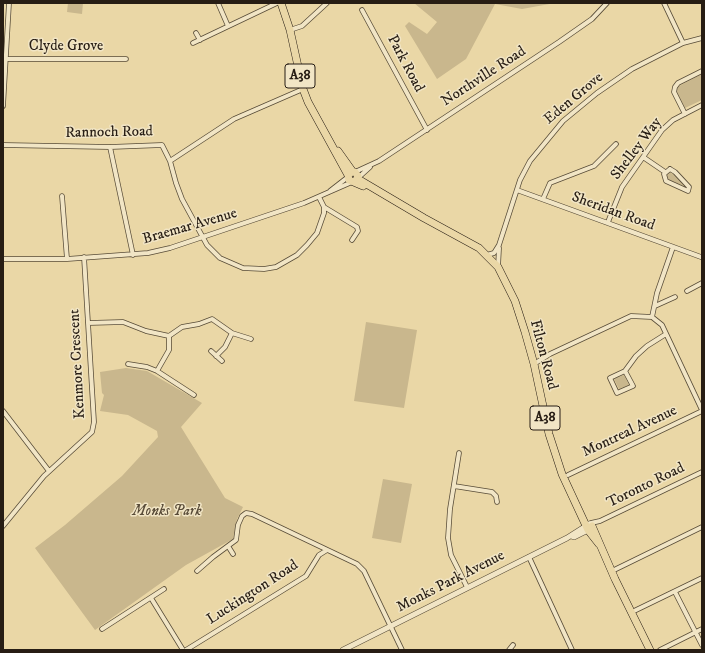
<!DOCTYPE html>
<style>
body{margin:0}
#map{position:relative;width:705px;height:653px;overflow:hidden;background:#ead7a6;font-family:"IM FELL DW Pica",serif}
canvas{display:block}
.frame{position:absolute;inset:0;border:4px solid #271d14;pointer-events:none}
</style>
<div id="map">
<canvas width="705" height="653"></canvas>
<div class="frame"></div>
</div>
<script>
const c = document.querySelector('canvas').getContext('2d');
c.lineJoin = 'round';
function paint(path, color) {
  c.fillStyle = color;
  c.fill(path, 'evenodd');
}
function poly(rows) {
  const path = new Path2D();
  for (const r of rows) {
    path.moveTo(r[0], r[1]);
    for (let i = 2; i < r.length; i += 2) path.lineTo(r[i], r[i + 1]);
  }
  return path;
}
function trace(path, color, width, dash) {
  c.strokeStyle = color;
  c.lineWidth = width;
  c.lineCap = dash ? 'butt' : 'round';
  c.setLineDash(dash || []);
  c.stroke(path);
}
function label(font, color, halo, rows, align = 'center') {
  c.font = font + ' "IM FELL DW Pica",serif';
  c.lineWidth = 3;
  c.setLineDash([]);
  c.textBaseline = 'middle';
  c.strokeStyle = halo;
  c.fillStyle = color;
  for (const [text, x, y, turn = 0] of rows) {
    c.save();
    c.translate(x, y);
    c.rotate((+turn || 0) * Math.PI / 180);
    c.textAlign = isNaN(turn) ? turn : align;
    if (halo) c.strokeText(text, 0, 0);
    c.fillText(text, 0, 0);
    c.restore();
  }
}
paint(poly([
 [68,3,83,3,82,14,67,12],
 [414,3,555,3,522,9,495,4,466,59,437,79,405,26,409,22,427,34,437,22],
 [702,74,702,100,685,108,677,92,677,87],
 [669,172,676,176,685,186,669,181,666,175],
 [366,322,417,330,404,408,354,401],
 [126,368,147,371,202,403,181,427,225,498,243,507,237,519,233,539,186,565,95,630,35,548,65,525,122,476,158,437,157,431,128,415,100,411,104,395,102,393,100,372],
 [624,375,629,385,619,389,614,379],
 [383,479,412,484,401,543,372,538]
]), '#c9b78d');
const minor = poly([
 [218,3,228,26],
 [664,3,683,43],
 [362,10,427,130],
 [290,30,302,26,327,3],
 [196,33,200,40],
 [193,43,277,3],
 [6,59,126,59],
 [3,106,9,3],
 [685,114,674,92,675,87,678,83,702,71],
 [3,145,110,147,162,145,170,161,176,183,182,199,207,245,220,258,243,268,264,269,276,267,297,255,307,245,317,233,324,213,324,207,319,197],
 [110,147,133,255],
 [643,157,665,172],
 [170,161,234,119,303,89],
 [670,169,675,172,689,187,688,191,666,181,664,174,670,169],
 [355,172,379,161,559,42,592,19,607,3],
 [359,177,370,167],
 [517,190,701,257],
 [330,191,348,177],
 [62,196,67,259],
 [543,199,550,183,594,166,616,144],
 [324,207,357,227,358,231,352,240],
 [608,222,622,187,662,130,673,120,702,105],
 [487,255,494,253,499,245,520,180,530,161,563,121,597,93,632,69,683,43,702,38],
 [3,259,67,259,148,253,170,248,304,203,352,182],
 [498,267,499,248],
 [687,291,702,283],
 [655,306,675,297],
 [652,317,662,325,702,410],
 [652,317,657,293,673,247],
 [88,323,123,322,146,331,169,336,182,327,199,324,212,319,232,333,251,339],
 [211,351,222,361],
 [216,356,225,347,232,333],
 [128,364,147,367,157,371,194,395],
 [534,364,550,354,631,316,652,317],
 [157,371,169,350,169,336],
 [625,371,633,386,617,393,610,378,625,371,636,356,647,346,666,334],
 [3,411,49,471],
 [459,453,450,509,448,538,451,555,467,587],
 [568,475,702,411],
 [454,486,492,492,496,496,497,502],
 [591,523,600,521,702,472],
 [3,526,44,476,92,432,94,422,84,257],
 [228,546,233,554],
 [529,557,572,650],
 [197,571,213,557,236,540,238,525,242,516,246,513,252,514,357,564,364,571,402,650],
 [612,571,702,527],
 [675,592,702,645],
 [151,598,183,650],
 [632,612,702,578],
 [102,629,164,589],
 [186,650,306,576,319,555,327,550],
 [509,650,513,645],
 [660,650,702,629]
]);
const tertiary = poly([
 [571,536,574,537,590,529],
 [343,650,567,538,589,524]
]);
const primary = poly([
 [281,3,290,30,303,89,308,102,348,175],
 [338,151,353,172],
 [358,179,424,218,479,248,498,267,515,301,525,332,534,364,549,434,562,474,588,530,599,544],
 [355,182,358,176,355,172,352,172,348,175,349,180,363,186],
 [592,526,615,579,650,650]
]);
trace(minor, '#584c38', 5.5);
trace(tertiary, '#584c38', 6);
trace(primary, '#271d14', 8);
trace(minor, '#f1e5c5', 4);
trace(tertiary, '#f1e5c5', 5);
trace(primary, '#ead7a6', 7);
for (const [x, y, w] of [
 [300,76,30],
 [545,418,30]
]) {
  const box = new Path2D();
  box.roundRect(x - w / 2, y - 12, w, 24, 3);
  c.fillStyle = '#f1e5c5';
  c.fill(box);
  trace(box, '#271d14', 1);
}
label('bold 14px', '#271d14', null, [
 ["A38",300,76],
 ["A38",545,418]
]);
label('15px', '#271d14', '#f1e5c5', [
 ["Clyde Grove",66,47],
 ["Park Road",405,64,62],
 ["Northville Road",484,77,-33],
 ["Eden Grove",574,99,-40],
 ["Rannoch Road",109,133,-1],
 ["Shelley Way",637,149,-53],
 ["Sheridan Road",613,212,20],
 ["Braemar Avenue",190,227,-16],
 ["Filton Road",543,355,75],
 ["Kenmore Crescent",78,364,-93],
 ["Montreal Avenue",630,432,-25],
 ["Toronto Road",646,486,-26],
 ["Monks Park Avenue",451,582,-27],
 ["Luckington Road",253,593,-33]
]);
label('italic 15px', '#584b38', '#f1e5c5', [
 ["Monks Park",167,512]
]);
</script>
